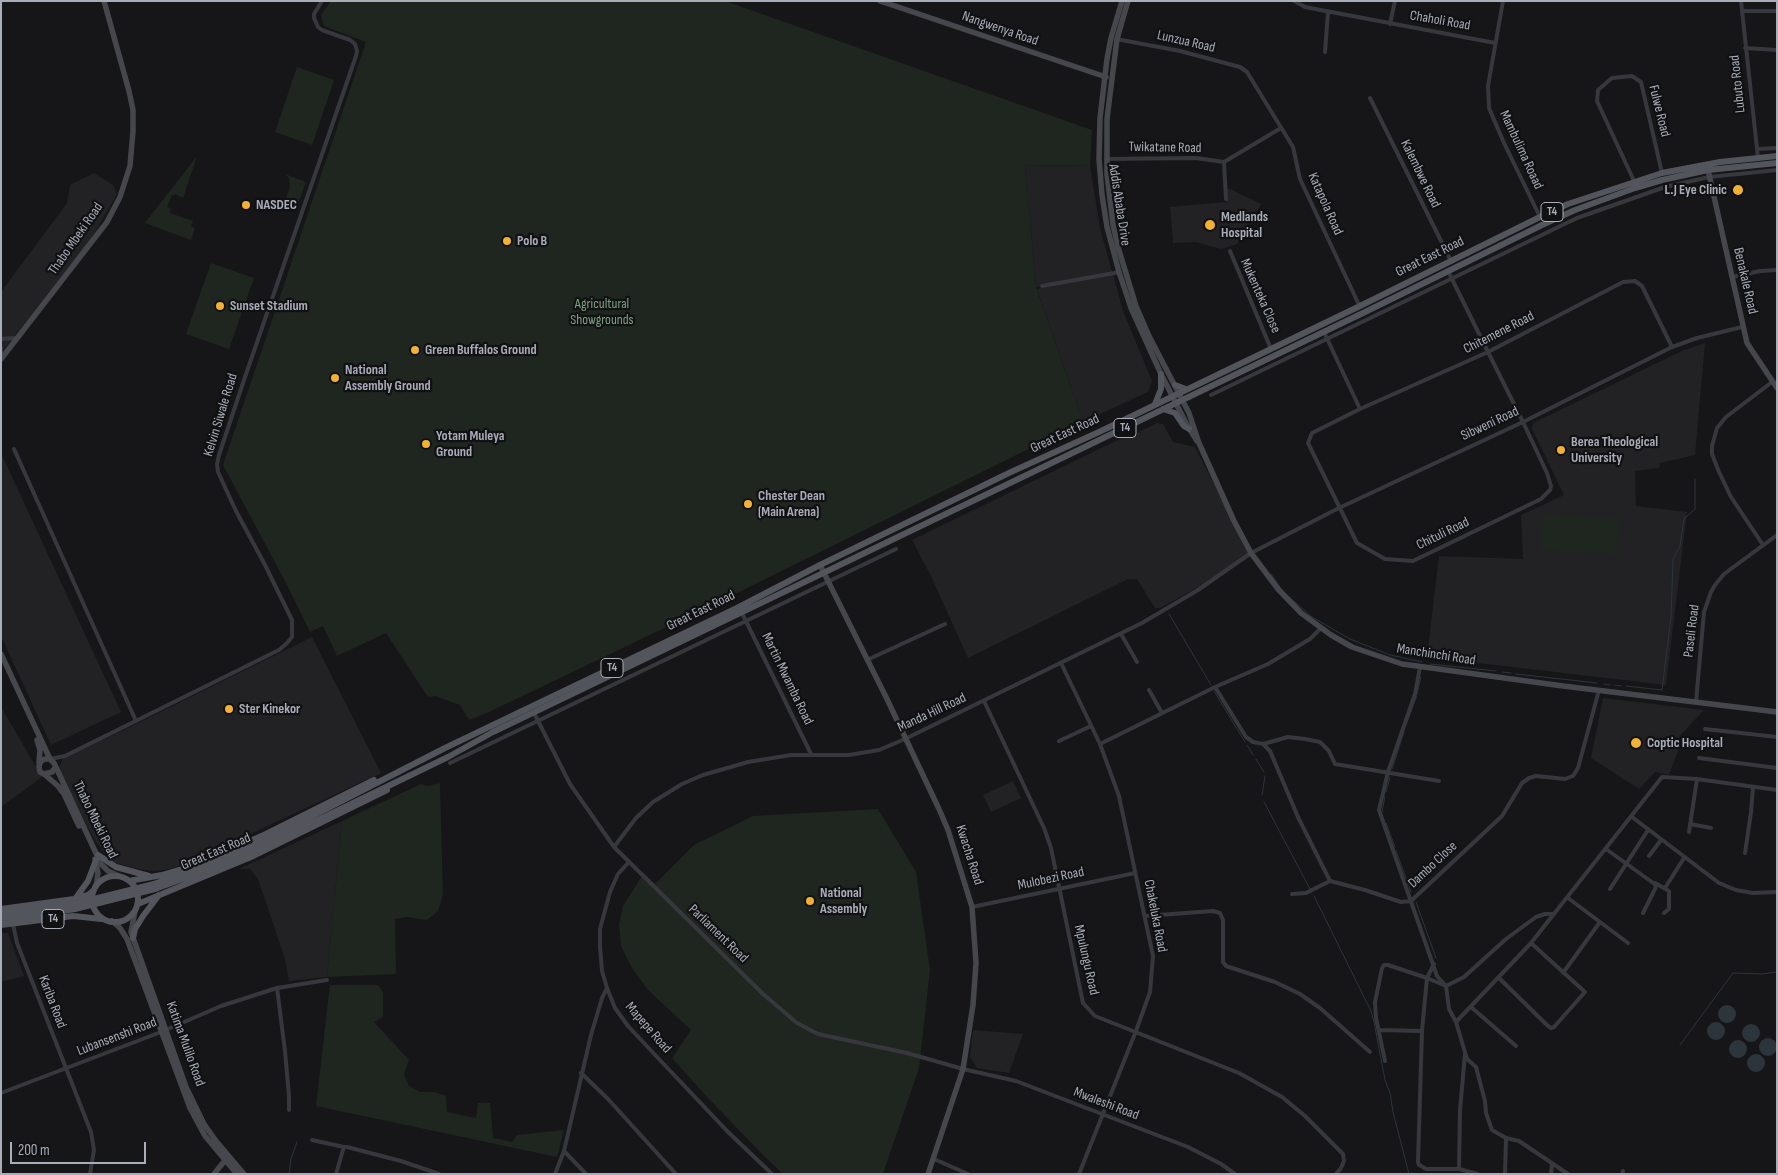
<!DOCTYPE html>
<style>
body{margin:0}
#map{position:relative;width:1778px;height:1175px;overflow:hidden;background:#161618;font-family:"Sofia Sans Condensed",sans-serif}
canvas{display:block}
.frame{position:absolute;inset:0;border:2px solid #a8adb8;pointer-events:none}
.scale{position:absolute;left:10px;top:1142px;width:136px;height:22px;box-sizing:border-box;border:2px solid #a8adb8;border-top:0;padding-left:6px;font-size:15px;line-height:18px;white-space:nowrap;color:#a8adb8;-webkit-text-stroke:4px #111113;paint-order:stroke}
</style>
<div id="map">
<canvas width="1778" height="1175"></canvas>
<div class="frame"></div>
<div class="scale">200 m</div>
</div>
<script>
const c = document.querySelector('canvas').getContext('2d');
c.lineJoin = 'round';
function paint(path, color) {
  c.fillStyle = color;
  c.fill(path, 'evenodd');
}
function poly(rows) {
  const path = new Path2D();
  for (const r of rows) {
    if (r.length === 3) {
      path.moveTo(r[0] + r[2], r[1]);
      path.arc(r[0], r[1], r[2], 0, 2 * Math.PI);
      continue;
    }
    path.moveTo(r[0], r[1]);
    for (let i = 2; i < r.length; i += 2) path.lineTo(r[i], r[i + 1]);
  }
  return path;
}
function trace(path, color, width, dash) {
  c.strokeStyle = color;
  c.lineWidth = width;
  c.lineCap = dash ? 'butt' : 'round';
  c.setLineDash(dash || []);
  c.stroke(path);
}
function label(font, color, halo, rows, align = 'center') {
  c.font = font + ' "Sofia Sans Condensed",sans-serif';
  c.lineWidth = 4.5;
  c.setLineDash([]);
  c.textBaseline = 'middle';
  c.strokeStyle = halo;
  c.fillStyle = color;
  for (const [text, x, y, turn = 0] of rows) {
    c.save();
    c.translate(x, y);
    c.rotate((+turn || 0) * Math.PI / 180);
    c.textAlign = isNaN(turn) ? turn : align;
    if (halo) c.strokeText(text, 0, 0);
    c.fillText(text, 0, 0);
    c.restore();
  }
}
paint(poly([
 [1025,165,1090,166,1100,228,1112,272,1036,287],
 [94,173,113,185,117,193,111,205,89,242,1,353,1,292,67,203,70,185],
 [1227,189,1230,189,1261,204,1237,244,1221,249,1196,242,1173,243,1170,207,1227,202],
 [1113,274,1123,311,1152,381,1148,392,1083,422,1037,289],
 [1705,343,1695,455,1660,463,1659,468,1635,471,1636,506,1687,512,1666,685,1427,657,1439,556,1523,559,1521,515,1564,495,1532,429,1533,423,1682,351],
 [1157,423,1163,424,1173,442,1195,447,1250,554,1195,589,1160,608,1155,608,1137,579,1128,579,968,658,931,576,912,540,1130,434,1135,434],
 [1,453,121,712,51,745,1,636],
 [312,637,381,773,197,859,176,867,165,870,153,871,138,869,116,863,106,856,93,837,58,771,63,758,132,726],
 [1603,698,1704,710,1676,740,1680,746,1669,775,1655,772,1639,789,1591,758],
 [1,707,42,777,1,807],
 [1013,781,1021,798,991,812,983,795],
 [342,821,327,977,289,981,285,959,258,879,250,869,239,869],
 [1,933,8,933,24,976,1,982],
 [973,1030,1023,1034,1009,1073,977,1068,970,1057]
]), '#222225');
paint(poly([
 [331,1,725,1,1092,130,1090,166,1025,165,1036,287,1083,422,731,596,487,713,469,720,460,705,435,696,428,697,386,633,337,656,323,626,310,632,286,583,223,465,366,42,324,26,321,15],
 [297,67,334,80,312,145,275,132],
 [197,156,183,198,175,194,174,195,172,195,167,207,171,209,170,213,193,221,191,226,195,228,191,240,145,223],
 [285,174,306,182,296,210,293,211,293,210,283,208,290,186,289,178],
 [211,263,254,278,229,349,186,334],
 [1543,514,1619,518,1617,555,1540,550],
 [440,783,443,895,438,911,427,920,407,917,395,919,396,974,327,977,342,821,421,784,427,786],
 [878,809,916,872,930,970,919,1068,883,1174,783,1174,763,1155,708,1098,672,1058,691,1030,648,990,632,968,621,946,619,925,623,906,644,873,655,884,694,845,753,816],
 [330,985,378,985,383,992,383,1017,374,1022,409,1060,404,1074,409,1086,420,1092,435,1092,446,1096,447,1112,476,1118,478,1103,490,1103,493,1138,512,1142,517,1135,564,1130,557,1157,316,1106]
]), '#1e261f');
paint(poly([
 [1727,1014,9],
 [1716,1031,9],
 [1751,1033,9],
 [1768,1047,9],
 [1738,1049,9],
 [1756,1063,9]
]), '#2c353c');
trace(poly([
 [1271,574,1280,587],
 [1288,596,1312,617,1350,639,1390,655,1422,662],
 [1169,614,1211,685],
 [1430,664,1496,671],
 [1502,672,1511,673],
 [1516,674,1597,683],
 [1604,684,1610,685],
 [1615,685,1621,686],
 [1626,686,1662,690,1671,617,1673,559,1680,546,1684,519,1695,509,1695,479],
 [1214,691,1245,742],
 [1406,725,1416,698,1421,677],
 [1247,745,1253,755],
 [1256,759,1264,772],
 [1392,769,1404,732],
 [1386,792,1390,777],
 [1262,795,1265,776],
 [1264,802,1310,889],
 [1382,812,1385,796],
 [1386,823,1395,847],
 [1396,851,1411,892],
 [1314,896,1371,1011,1374,1022,1385,1080,1390,1093,1393,1112,1409,1174],
 [1416,902,1436,958],
 [1680,1045,1733,973,1762,974,1777,972],
 [289,1174,291,1159,297,1142]
]), '#2c353c', 1);
trace(poly([
 [1294,1,1305,7,1495,43],
 [1503,1,1488,86,1489,108,1504,143,1540,217],
 [1741,1,1758,158],
 [1742,11,1777,11],
 [1390,24,1395,1],
 [1116,39,1180,51,1240,67,1247,72,1293,147,1300,179,1360,307],
 [1745,48,1777,50],
 [1325,52,1328,12],
 [1370,98,1451,261],
 [1757,149,1777,148],
 [1106,159,1196,158,1224,162,1281,128],
 [1224,162,1226,199],
 [1634,181,1597,101,1598,90,1612,78,1632,76,1641,82,1662,173],
 [1230,251,1271,349],
 [1448,271,1488,352,1523,422,1547,473,1551,486,1550,490,1541,499,1413,561,1385,559,1357,543,1308,443,1312,433,1360,409,1488,352,1623,282,1635,281,1642,286,1672,347],
 [1732,277,1760,271,1777,270],
 [1042,286,1120,272],
 [1324,332,1360,409],
 [1,339,16,338],
 [1,348,1,354],
 [1211,395,1577,218,1665,187,1709,177,1777,170],
 [14,449,136,721],
 [1763,545,1731,497,1719,472,1712,454,1712,446,1717,428,1726,417,1772,382],
 [742,613,811,754],
 [1121,634,1137,662],
 [867,660,945,624],
 [1061,663,1100,744,1119,796,1153,956,1150,992,1136,1031,1079,1174],
 [1420,667,1415,694,1388,772,1379,810,1437,976,1446,986,1449,1009,1456,1022],
 [1215,687,1246,737,1253,742,1263,744,1270,751,1298,817,1330,881,1365,890,1401,902,1411,901,1502,816,1522,783,1529,778,1536,776,1565,779,1573,776,1578,768,1599,690],
 [1149,690,1162,713],
 [984,701,1044,828,1051,848,1083,1003,1095,1016,1239,1073,1282,1097,1305,1116,1343,1154,1344,1161,1341,1168,1336,1174],
 [1696,702,1704,612,1711,592,1715,585,1724,574,1777,535],
 [534,713,570,784,614,847,763,994,797,1023,818,1034,907,1053,963,1069,1016,1081,1188,1147,1221,1164,1235,1174],
 [1705,729,1777,737],
 [1059,741,1091,726],
 [1100,744,1215,687,1268,664,1310,639,1321,628],
 [1263,744,1288,737,1305,739,1320,742,1329,751,1335,764,1439,781],
 [1699,758,1777,768],
 [50,759,65,756,279,650,287,643,292,637,292,620,265,565,236,511,218,472,217,464,219,455,245,377,356,56,357,51,355,44,350,40,322,30,318,27,314,18,314,14,322,1],
 [450,763,896,549],
 [1632,817,1719,883,1736,890,1753,893,1777,892],
 [1690,824,1711,828],
 [1689,832,1697,779],
 [614,847,636,818,653,802,682,784,703,775,748,762,791,755,849,755,879,750,905,739,1142,623,1198,590,1251,553,1339,508,1523,422,1672,347,1697,338,1742,327],
 [1606,849,1656,885,1655,889,1643,913],
 [1745,853,1751,812,1753,787],
 [1649,856,1661,840],
 [628,863,618,874,610,892,600,929,600,947,602,971,607,988,615,1008,628,1026,658,1058,728,1132,772,1174],
 [1655,883,1669,891,1669,909,1664,913],
 [1665,888,1684,858],
 [1610,889,1648,830],
 [1292,894,1306,893,1330,881],
 [1568,898,1628,943],
 [972,907,1135,873],
 [1145,916,1213,911,1220,913,1223,920,1223,962,1226,966,1275,982,1300,994,1320,1008,1370,1052],
 [13,924,17,943,91,1132,94,1150,90,1174],
 [1434,964,1427,978,1422,1031,1418,1162,1419,1165,1426,1169,1459,1169,1478,1174],
 [1563,973,1600,922],
 [1499,978,1548,1026,1551,1028,1554,1027,1585,992,1531,943],
 [277,988,285,1051,289,1096,289,1110],
 [1471,1007,1516,1046],
 [1379,1030,1422,1031],
 [1385,1061,1376,1018,1375,1002,1382,968,1384,965,1388,965,1427,978,1446,986,1464,977,1506,939,1536,917,1545,914,1554,914],
 [581,1073,608,1099,676,1174],
 [1,1093,161,1032,221,1006,277,988,327,980],
 [312,1140,344,1147],
 [564,1151,586,1174],
 [934,1159,968,1174],
 [1459,1169,1460,1110,1465,1054],
 [336,1174,343,1150,344,1147,347,1147,401,1161,439,1174],
 [555,1174,564,1151,591,1035,602,998,607,988],
 [1505,1174,1506,1138],
 [1551,1174,1552,1163],
 [1568,1174,1519,1141,1506,1138,1492,1130,1486,1113,1485,1101,1476,1067,1467,1059,1456,1022,1531,943,1662,777,1697,779,1777,790],
 [1622,1174,1623,1171]
]), '#37383d', 4);
trace(poly([
 [880,1,1106,77],
 [1122,1,1111,38,1107,59,1100,118,1099,159,1102,195,1107,227,1119,272,1131,308,1161,374,1187,425,1197,441],
 [1128,1,1117,39,1107,119,1107,174,1113,225,1118,247,1136,306,1149,336,1189,413,1199,443,1234,521,1251,553,1278,589,1301,613,1331,635,1352,647,1402,664,1563,686,1777,712],
 [1708,170,1747,343,1777,388],
 [1,359,107,222,120,197,130,166,133,131,133,110,129,91,104,1],
 [820,565,886,697,939,809,948,830,972,907,976,963,973,1005,963,1069,928,1174],
 [1,654,50,759],
 [37,740,40,750,39,763],
 [55,768,52,772,44,774,40,772,39,766,41,761,45,759,50,759,54,763,101,864,108,871,119,876],
 [44,774,58,786,64,794,79,826],
 [95,859,98,873,96,886],
 [135,911,131,932,186,1087,204,1124,216,1141,244,1174],
 [112,921,120,928,127,939,190,1108,205,1136,237,1174],
 [214,1174,227,1158]
]), '#45474d', 5.5);
trace(poly([
 [1175,385,1186,389],
 [1155,404,1161,389,1161,374],
 [1163,409,1175,413,1184,426,1189,429],
 [98,855,116,867,149,876],
 [115,899,23],
 [129,881,162,875,195,865,266,834,374,780],
 [154,884,205,865,281,832,445,748,737,608,820,565,1011,472,1099,432,1360,306,1540,217,1568,204,1662,173,1720,162,1777,156],
 [155,889,207,870,283,837,448,757,493,732,1363,313,1542,225,1575,210,1635,188,1662,180,1708,170,1777,163],
 [75,899,88,881,96,860],
 [138,904,251,857,387,790],
 [1,909,74,899,88,895,94,890],
 [1,915,74,904],
 [1,920,75,909],
 [1,925,73,916,101,919],
 [133,938,135,929,143,916,159,895]
]), '#53555c', 6);
trace(poly([
 [74,904,154,884],
 [75,909,155,889]
]), '#53555c', 6);
for (const [x, y, r, color] of [
 [1738,190,6,"#f2b134"],
 [246,205,5,"#f2b134"],
 [1210,225,6,"#f2b134"],
 [507,241,5,"#f2b134"],
 [220,306,5,"#f2b134"],
 [415,350,5,"#f2b134"],
 [335,378,5,"#f2b134"],
 [426,444,5,"#f2b134"],
 [1561,450,5,"#f2b134"],
 [748,504,5,"#f2b134"],
 [229,709,5,"#f2b134"],
 [1636,743,6,"#f2b134"],
 [810,901,5,"#f2b134"]
]) {
  const dot = new Path2D();
  dot.arc(x, y, r, 0, 2 * Math.PI);
  c.fillStyle = color;
  c.fill(dot);
  trace(dot, '#111113', 2);
}
for (const [x, y, w] of [
 [1552,212,22],
 [1125,428,22],
 [612,668,22],
 [53,919,22]
]) {
  const box = new Path2D();
  box.roundRect(x - w / 2, y - 9.5, w, 19, 4);
  c.fillStyle = '#111113';
  c.fill(box);
  trace(box, '#a8adb8', 1);
}
label('bold 12px', '#a8adb8', null, [
 ["T4",1552,212],
 ["T4",1125,428],
 ["T4",612,668],
 ["T4",53,919]
]);
label('14px', '#a8adb8', '#111113', [
 ["Chaholi Road",1440,21,10],
 ["Nangwenya Road",1000,29,19],
 ["Lunzua Road",1186,42,13],
 ["Lubuto Road",1738,84,-96],
 ["Fulwe Road",1659,111,76],
 ["Twikatane Road",1165,148,1],
 ["Mambulima Roaad",1521,150,65],
 ["Kalembwe Road",1420,174,64],
 ["Katapola Road",1325,204,66],
 ["Addis Ababa Drive",1119,205,81],
 ["Thabo Mbeki Road",76,239,-55],
 ["Great East Road",1430,257,-26],
 ["Benakale Road",1745,281,77],
 ["Mukenteka Close",1260,296,66],
 ["Chitemene Road",1499,333,-27],
 ["Kelvin Siwale Road",221,415,-73],
 ["Sibweni Road",1490,424,-25],
 ["Great East Road",1065,434,-25],
 ["Chituli Road",1443,534,-26],
 ["Great East Road",701,611,-26],
 ["Paseli Road",1692,631,-83],
 ["Manchinchi Road",1436,655,9],
 ["Martin Mwamba Road",787,679,64],
 ["Manda Hill Road",932,713,-25],
 ["Thabo Mbeki Road",95,820,64],
 ["Great East Road",216,852,-23],
 ["Kwacha Road",969,855,72],
 ["Dambo Close",1433,865,-43],
 ["Mulobezi Road",1051,879,-12],
 ["Chakeluka Road",1155,916,79],
 ["Parliament Road",718,934,44],
 ["Mpulungu Road",1086,960,77],
 ["Kariba Road",52,1002,69],
 ["Mapepe Road",648,1028,49],
 ["Lubansenshi Road",117,1037,-21],
 ["Katima Mulilo Road",185,1044,70],
 ["Mwaleshi Road",1106,1104,21]
]);
label('bold 14px', '#a8adb8', '#111113', [
 ["L.J Eye Clinic",1727,190,"right"],
 ["NASDEC",256,205],
 ["Medlands",1221,217],
 ["Hospital",1221,233],
 ["Polo B",517,241],
 ["Sunset Stadium",230,306],
 ["Green Buffalos Ground",425,350],
 ["National",345,370],
 ["Assembly Ground",345,386],
 ["Yotam Muleya",436,436],
 ["Ground",436,452],
 ["Berea Theological",1571,442],
 ["University",1571,458],
 ["Chester Dean",758,496],
 ["(Main Arena)",758,512],
 ["Ster Kinekor",239,709],
 ["Coptic Hospital",1647,743],
 ["National",820,893],
 ["Assembly",820,909]
], 'left');
label('14px', '#7fa381', '#111113', [
 ["Agricultural",602,304],
 ["Showgrounds",602,320]
]);
</script>
